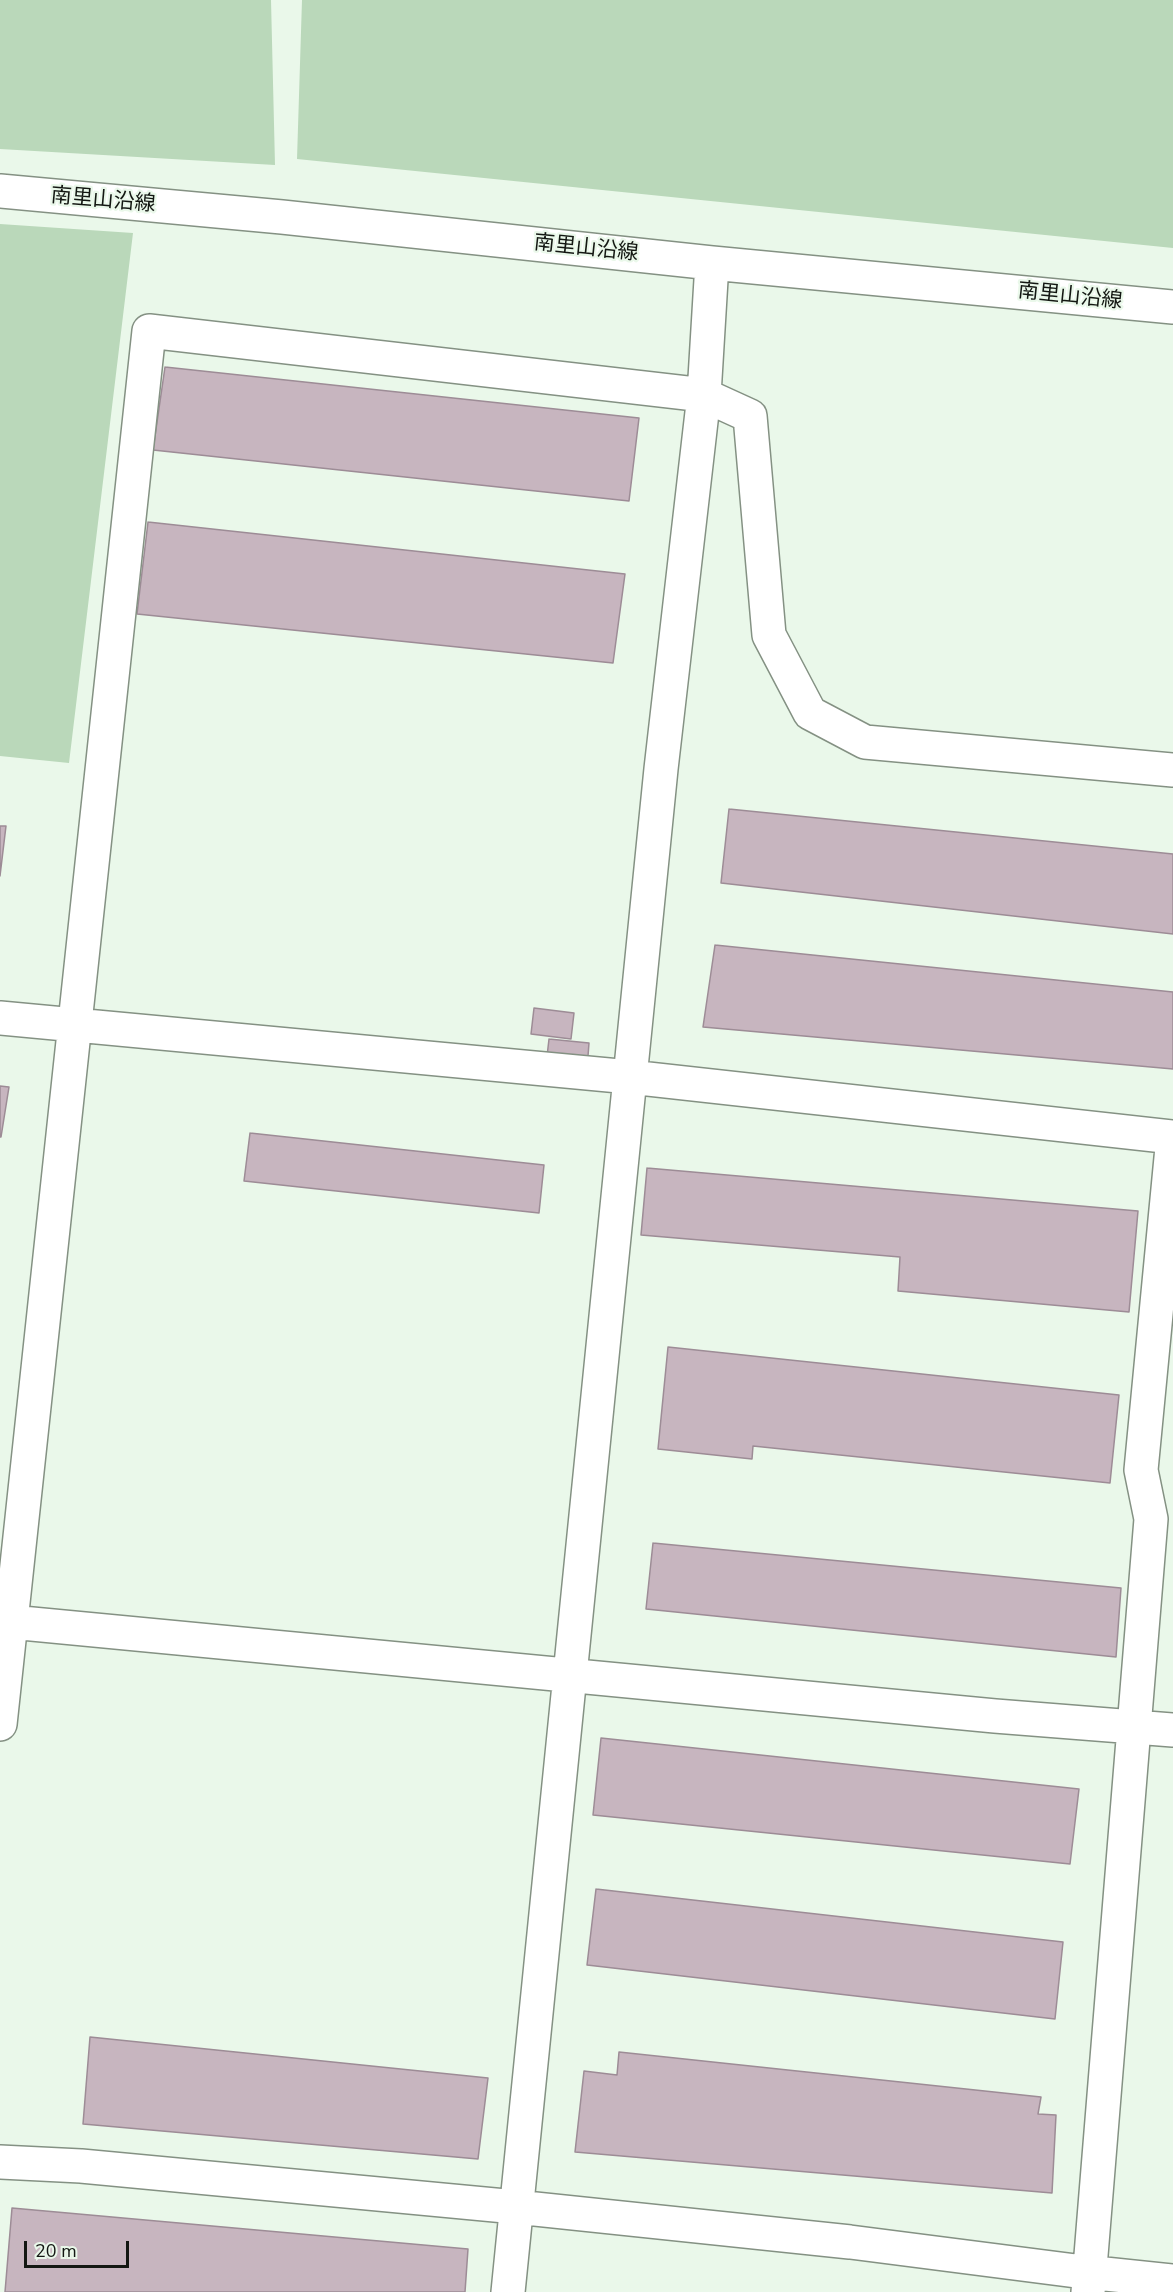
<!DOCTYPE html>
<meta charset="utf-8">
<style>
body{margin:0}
#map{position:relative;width:1173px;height:2292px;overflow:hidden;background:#eaf8ea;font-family:"Nunito Sans",sans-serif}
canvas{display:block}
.scale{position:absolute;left:24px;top:2241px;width:105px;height:27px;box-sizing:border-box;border:3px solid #131712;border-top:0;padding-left:8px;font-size:18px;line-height:21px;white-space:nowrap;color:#131712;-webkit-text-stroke:4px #eaf8ea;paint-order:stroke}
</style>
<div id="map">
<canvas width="1173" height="2292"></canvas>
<div class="scale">20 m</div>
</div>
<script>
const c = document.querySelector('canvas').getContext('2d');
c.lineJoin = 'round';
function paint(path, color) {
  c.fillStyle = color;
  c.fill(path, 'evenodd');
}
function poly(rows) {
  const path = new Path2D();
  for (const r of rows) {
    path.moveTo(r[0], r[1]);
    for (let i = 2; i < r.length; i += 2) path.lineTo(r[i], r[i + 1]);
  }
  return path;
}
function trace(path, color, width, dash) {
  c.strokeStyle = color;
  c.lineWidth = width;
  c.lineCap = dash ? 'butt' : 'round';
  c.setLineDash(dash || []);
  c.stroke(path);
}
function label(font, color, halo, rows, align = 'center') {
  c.font = font + ' "Nunito Sans","Noto Sans JP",sans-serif';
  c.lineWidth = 4.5;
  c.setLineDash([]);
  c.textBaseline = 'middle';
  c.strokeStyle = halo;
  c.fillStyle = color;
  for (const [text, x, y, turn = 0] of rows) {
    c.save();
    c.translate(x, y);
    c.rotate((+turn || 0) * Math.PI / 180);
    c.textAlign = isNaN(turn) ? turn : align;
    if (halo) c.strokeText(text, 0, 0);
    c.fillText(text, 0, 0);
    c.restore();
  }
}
paint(poly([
 [0,0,271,0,275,165,0,149],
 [302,0,1173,0,1173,248,297,159],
 [0,224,133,233,69,763,0,756]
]), '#bad8ba');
const building = poly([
 [165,367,639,418,629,501,153,450,165,367],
 [148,522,625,574,613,663,137,614,148,522],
 [729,809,1173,854,1173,934,721,883,729,809],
 [0,826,6,826,0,876,0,826],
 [715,945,1173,992,1173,1069,703,1027,715,945],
 [534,1008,574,1013,571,1039,531,1034,534,1008],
 [549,1039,589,1043,587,1069,546,1065,549,1039],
 [0,1086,9,1087,1,1137,0,1137,0,1086],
 [250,1133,544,1165,539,1213,244,1181,250,1133],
 [647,1168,1138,1211,1129,1312,898,1291,900,1257,641,1235,647,1168],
 [668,1347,1119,1395,1110,1483,753,1446,752,1459,658,1449,668,1347],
 [653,1543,1121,1588,1116,1657,646,1609,653,1543],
 [601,1738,1079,1789,1070,1864,593,1815,601,1738],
 [596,1889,1063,1942,1055,2019,587,1965,596,1889],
 [90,2037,488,2078,478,2159,83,2124,90,2037],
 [619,2052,1041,2097,1038,2114,1056,2115,1052,2193,575,2152,584,2071,617,2075,619,2052],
 [12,2208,468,2249,465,2292,5,2292,12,2208]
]);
paint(building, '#c7b5bf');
trace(building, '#9d8c96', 1.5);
const minor = poly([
 [0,191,282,217,712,263,1173,307],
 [0,1018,630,1077,1173,1137],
 [11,1622,995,1716,1173,1730],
 [0,1724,149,331,704,395,750,416,769,635,810,713,865,742,1173,770],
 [0,2162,81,2166,516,2207,850,2242,1076,2271,1173,2281],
 [508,2292,661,769,704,395,712,263],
 [1088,2292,1151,1519,1141,1470,1173,1137]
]);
trace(minor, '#849183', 36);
trace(minor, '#fff', 33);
label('21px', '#131712', '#eaf8ea', [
 ["南里山沿線",103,201,5],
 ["南里山沿線",586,249,6],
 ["南里山沿線",1070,297,6]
]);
</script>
